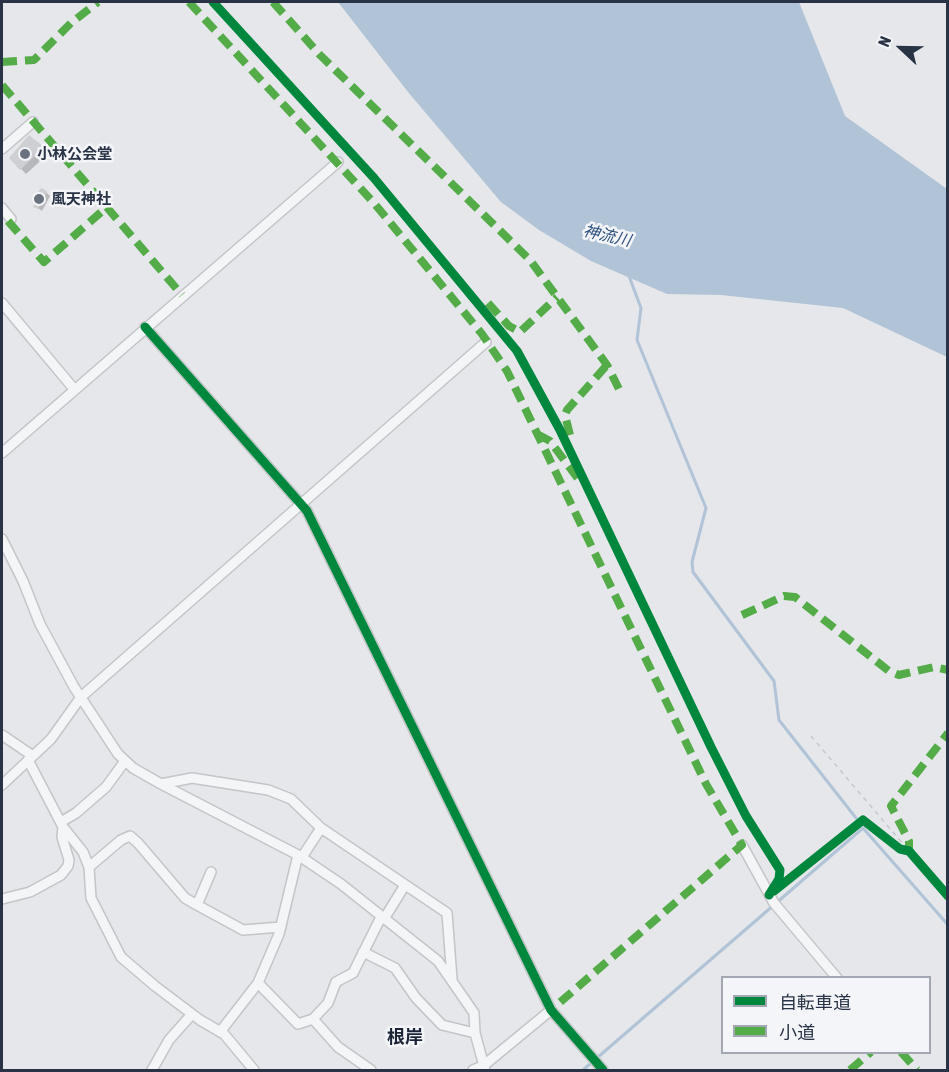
<!DOCTYPE html>
<meta charset="utf-8">
<style>
body{margin:0}
#map{position:relative;width:949px;height:1072px;overflow:hidden;background:#e5e7ea;font-family:"Asap Condensed","Noto Sans JP",sans-serif}
canvas{display:block}
.frame{position:absolute;inset:0;border:3px solid #293346;pointer-events:none}
.legend{position:absolute;left:721px;top:976px;width:210px;height:78px;box-sizing:border-box;background:#f3f5f9;border:2px solid #a2a7b1;margin:0;padding:8px 10px;list-style:none;font-size:18px;color:#293346}
.legend li{display:flex;align-items:center;gap:12px;height:30px}
.legend b{width:30px;border:2px solid #a2a7b1}
.north{position:absolute;left:871px;top:18px;width:60px;height:60px;-webkit-text-stroke:4px #f3f5f9;paint-order:stroke;rotate:292deg;font-size:16px;font-weight:700;line-height:24px;text-align:center;color:#293346}
.north::after{content:'';display:block;margin:auto;width:21px;height:27px;background:#293346;clip-path:polygon(50% 0,100% 100%,50% 72%,0 100%)}
</style>
<div id="map">
<canvas width="949" height="1072"></canvas>
<div class="frame"></div>
<ul class="legend">
<li><b style="height:8px;background:#00873e"></b>自転車道</li>
<li><b style="height:8px;background:#53ac47"></b>小道</li>
</ul>
<div class="north">N</div>
</div>
<script>
const c = document.querySelector('canvas').getContext('2d');
c.lineJoin = 'round';
function paint(path, color) {
  c.fillStyle = color;
  c.fill(path, 'evenodd');
}
function poly(rows) {
  const path = new Path2D();
  for (const r of rows) {
    path.moveTo(r[0], r[1]);
    for (let i = 2; i < r.length; i += 2) path.lineTo(r[i], r[i + 1]);
  }
  return path;
}
function trace(path, color, width, dash) {
  c.strokeStyle = color;
  c.lineWidth = width;
  c.lineCap = dash ? 'butt' : 'round';
  c.setLineDash(dash || []);
  c.stroke(path);
}
function label(font, color, halo, rows, align = 'center') {
  c.font = font + ' "Asap Condensed","Noto Sans JP",sans-serif';
  c.lineWidth = 5;
  c.setLineDash([]);
  c.textBaseline = 'middle';
  c.strokeStyle = halo;
  c.fillStyle = color;
  for (const [text, x, y, turn = 0] of rows) {
    c.save();
    c.translate(x, y);
    c.rotate((+turn || 0) * Math.PI / 180);
    c.textAlign = isNaN(turn) ? turn : align;
    if (halo) c.strokeText(text, 0, 0);
    c.fillText(text, 0, 0);
    c.restore();
  }
}
paint(poly([
 [338,2,799,2,845,116,947,189,947,357,843,308,721,295,667,294,591,261,539,230,501,202,408,92]
]), '#b1c3d6');
paint(poly([
 [29,137,48,154,26,174,11,158],
 [46,192,50,196,42,211,35,206,34,201]
]), '#0003');
trace(poly([
 [629,276,641,308,637,340,706,508,692,562,693,572,774,681,779,720,856,818],
 [583,1070,863,828,948,925]
]), '#b1c3d6', 3);
paint(poly([
 [29,135,44,147,20,170,9,158],
 [41,188,47,191,38,209,33,207,35,202,32,201]
]), '#cdcfd2');
const minor = poly([
 [2,149,33,122],
 [2,208,11,219],
 [2,303,74,389],
 [145,327,307,511,551,1010,603,1070],
 [2,453,338,162],
 [2,539,23,581,40,624,74,687,118,754,133,768,161,784,298,855,341,884,438,961,474,1013,475,1033,485,1070],
 [2,735,33,756],
 [28,760,63,827,83,852,89,867,91,898,121,957,155,986,200,1020,224,1034,254,1070],
 [161,784,192,778,268,790,291,799,321,828,447,913,452,979],
 [2,785,51,739,81,697,486,342],
 [61,822,76,813,106,787,125,761],
 [742,845,774,903,837,978],
 [302,857,321,828],
 [89,867,121,840,130,836,138,843,185,898,197,905,243,930,281,927],
 [2,899,30,892,61,875,68,866,69,860,62,837,63,827],
 [197,905,211,872],
 [384,919,405,885],
 [363,952,395,968,416,998,442,1025,475,1033],
 [258,983,298,1024,313,1019,328,1003,336,982,353,973,381,917],
 [313,1019,338,1047,371,1070],
 [220,1032,258,983,279,934,298,855],
 [152,1070,169,1040,192,1014],
 [473,1070,483,1066,551,1010]
]);
trace(minor, '#c3c5c8', 12);
trace(poly([
 [811,736,909,851]
]), '#c6c8cd', 1.5, [4.5, 4.5]);
trace(minor, '#f4f5f7', 9);
trace(poly([
 [189,2,374,203,482,334,507,371,706,784,742,845,551,1010],
 [273,2,320,55,530,260,607,365,621,393],
 [2,62,34,60,71,23,98,2],
 [2,85,182,295],
 [8,221,44,262,107,207],
 [488,303,509,326,520,332,557,297],
 [537,434,550,441,579,480],
 [570,435,565,415,567,410,607,365],
 [742,615,784,596,795,597,889,671,899,675,934,667,948,670],
 [905,850,909,851,909,841,891,806,948,733],
 [901,1052,917,1070],
 [850,1070,871,1052]
]), '#53ac47', 8, [15, 8]);
trace(poly([
 [213,2,374,178,517,351,560,430,711,747,746,816,780,870,779,879,769,895],
 [145,327,307,511,551,1010,603,1070],
 [774,891,863,820,900,849,909,851,948,896]
]), '#00873e', 9);
for (const [x, y, r, color] of [
 [25,154,6,"#6b727f"],
 [39,199,6,"#6b727f"]
]) {
  const dot = new Path2D();
  dot.arc(x, y, r, 0, 2 * Math.PI);
  c.fillStyle = color;
  c.fill(dot);
  trace(dot, '#f3f5f9', 2);
}
label('bold 15px', '#293346', '#f3f5f9', [
 ["小林公会堂",37,154],
 ["風天神社",51,199]
], 'left');
label('italic 16px', '#2f507d', '#f3f5f9', [
 ["神流川",607,236,13]
]);
label('bold 18px', '#1b2436', '#f3f5f9', [
 ["根岸",405,1037]
]);
</script>
